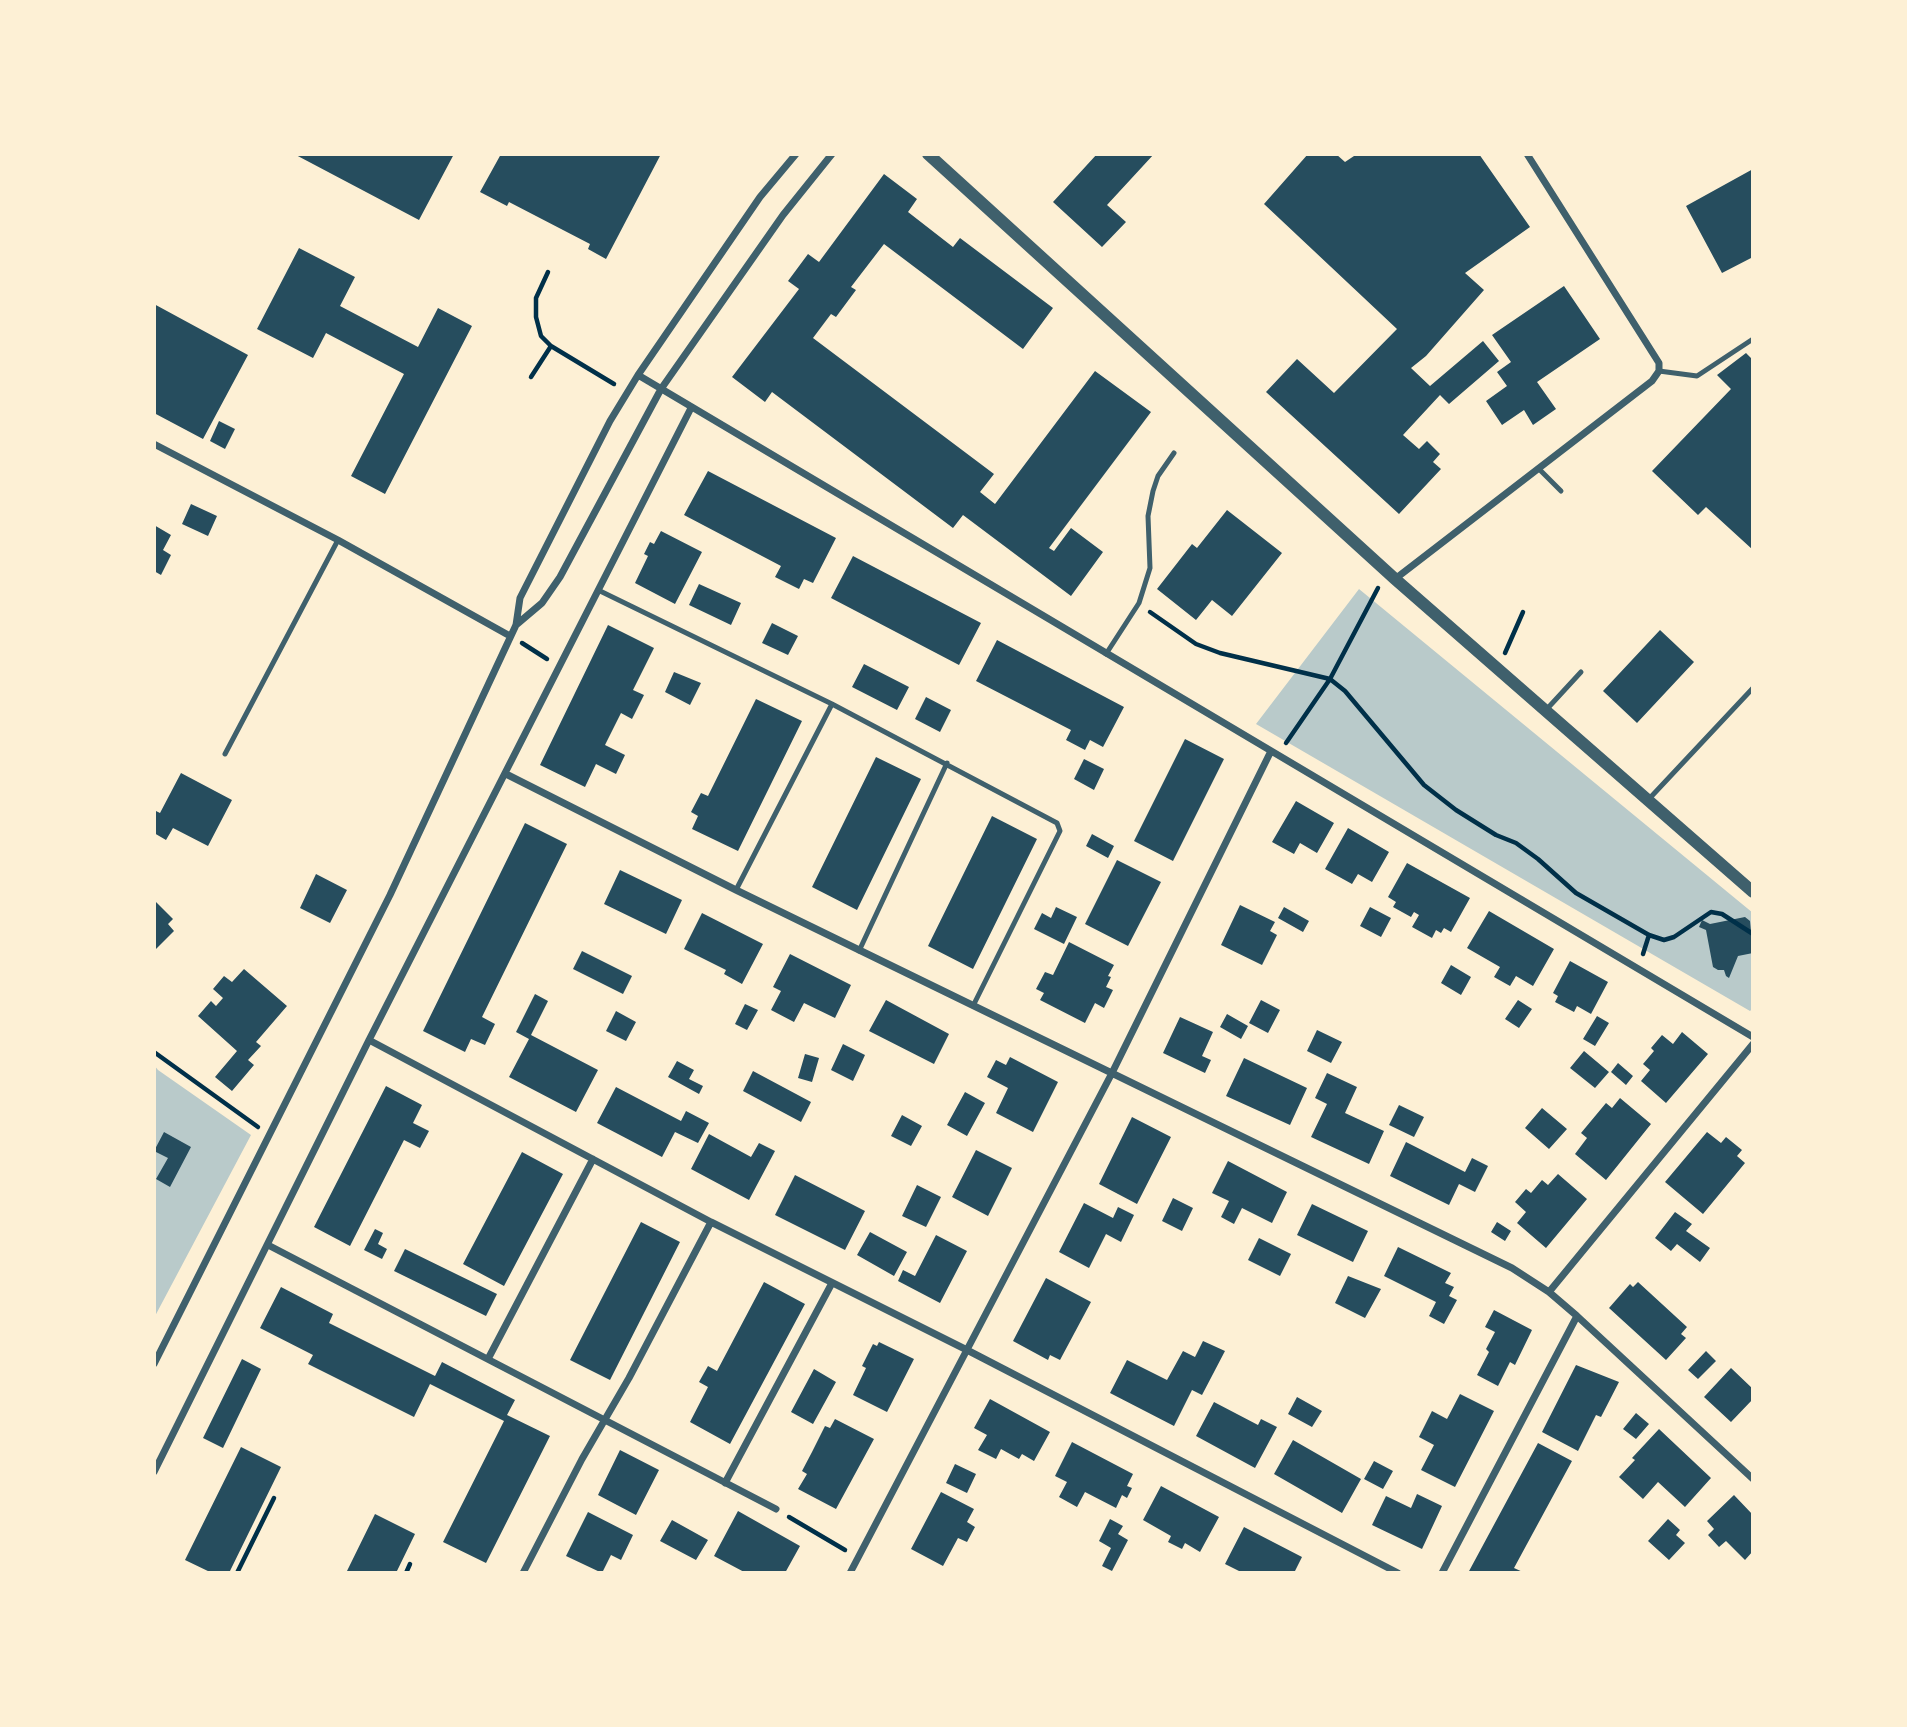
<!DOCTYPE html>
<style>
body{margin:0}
#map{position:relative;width:1907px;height:1727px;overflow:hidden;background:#fdf0d5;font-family:"Varela Round",sans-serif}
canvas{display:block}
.frame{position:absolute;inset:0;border:156px solid #fdf0d5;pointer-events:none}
</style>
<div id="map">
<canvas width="1907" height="1727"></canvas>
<div class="frame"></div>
</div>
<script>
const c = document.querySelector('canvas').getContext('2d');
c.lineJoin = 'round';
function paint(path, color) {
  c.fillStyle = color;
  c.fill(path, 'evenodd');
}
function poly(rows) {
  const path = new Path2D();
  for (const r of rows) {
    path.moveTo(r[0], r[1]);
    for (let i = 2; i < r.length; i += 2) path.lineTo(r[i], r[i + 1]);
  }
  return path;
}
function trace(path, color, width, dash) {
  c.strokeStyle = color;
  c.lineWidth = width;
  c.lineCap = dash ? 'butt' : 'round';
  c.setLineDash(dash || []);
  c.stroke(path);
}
paint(poly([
 [1359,589,1753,913,1753,1008,1750,1011,1256,724],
 [154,1065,158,1070,251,1135,154,1318]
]), '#b9caca');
paint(poly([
 [294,154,454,154,419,220],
 [501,154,661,154,606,259,588,249,590,244,509,202,507,206,480,192],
 [1097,154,1154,154,1107,205,1126,222,1102,247,1053,202],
 [1308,154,1336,154,1345,162,1357,154,1479,154,1530,227,1465,273,1484,290,1426,356,1411,368,1430,386,1483,341,1499,361,1449,404,1440,395,1403,435,1419,449,1427,441,1440,454,1433,462,1441,469,1399,514,1266,392,1297,359,1334,393,1397,329,1264,204],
 [1753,169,1753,257,1722,273,1686,206],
 [884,174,917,199,908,212,953,247,960,238,1053,308,1023,349,884,244,851,287,856,290,836,317,831,314,813,338,994,474,980,492,995,504,1095,371,1151,412,1049,548,1054,551,1071,528,1103,552,1071,596,963,515,953,528,772,392,765,402,732,377,799,289,788,281,808,254,819,262],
 [299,248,355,277,340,306,418,347,438,308,472,326,385,494,351,476,404,374,326,333,313,358,257,329],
 [1564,286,1600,339,1537,382,1556,409,1533,425,1524,410,1502,425,1486,401,1507,386,1497,372,1511,362,1492,335],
 [154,304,248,355,203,439,154,413],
 [1746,353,1753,360,1753,550,1706,507,1698,515,1652,471,1731,389,1717,375],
 [219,421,235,429,225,449,210,441],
 [708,471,836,538,813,583,804,579,799,589,775,577,781,566,684,515],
 [191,504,217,516,208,536,182,524],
 [1227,510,1282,553,1232,616,1212,600,1196,620,1157,589,1192,544,1197,548],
 [154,525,171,535,163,550,171,555,161,575,154,571],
 [661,531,702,552,675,604,635,583,648,556,644,554,650,542,654,544],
 [853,556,981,623,959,665,831,598],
 [699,584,741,603,731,625,689,605],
 [772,623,798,636,788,655,762,643],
 [608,625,654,648,633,690,644,695,632,719,621,713,605,745,625,755,616,774,596,764,585,787,540,765],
 [1660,630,1694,662,1637,723,1603,691],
 [997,640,1124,707,1103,747,1090,740,1085,750,1066,740,1071,730,976,681],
 [864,664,909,687,897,710,852,687],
 [674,672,701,683,690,705,665,692],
 [926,697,951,710,940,732,915,719],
 [756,699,802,721,738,851,692,829,698,816,691,812,701,793,708,796],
 [1185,739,1224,759,1173,861,1134,841],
 [876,757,921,779,857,910,812,887],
 [1084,759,1104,769,1094,790,1074,779],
 [181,773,232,800,208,846,173,828,166,840,154,833,154,810,160,813],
 [1296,801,1334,823,1317,853,1300,843,1294,854,1272,842],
 [992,816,1037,839,973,969,928,946],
 [525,823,567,844,482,1017,495,1024,485,1045,471,1039,465,1052,423,1031],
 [1348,828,1389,852,1372,882,1358,874,1352,884,1325,869],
 [1092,834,1114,846,1108,858,1086,846],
 [1117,860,1161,882,1128,946,1085,924],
 [1407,863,1470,898,1451,932,1444,928,1441,933,1436,930,1432,938,1412,927,1419,915,1414,912,1411,917,1393,907,1396,902,1388,897],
 [620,870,682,900,666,934,604,904],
 [316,874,347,890,330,923,300,908],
 [156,902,173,919,168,924,174,931,154,951,154,905],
 [1240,905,1275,922,1270,931,1277,935,1262,965,1221,945],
 [1056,907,1077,917,1064,944,1034,929,1042,913,1051,918],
 [1284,907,1309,921,1303,932,1278,918],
 [1370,907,1391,918,1381,937,1360,926],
 [1489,911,1554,949,1533,986,1516,976,1510,986,1494,977,1500,967,1467,948],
 [702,913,763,944,742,984,724,974,726,970,684,949],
 [1745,917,1750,921,1753,953,1738,956,1729,978,1726,976,1724,970,1718,970,1713,967,1706,930,1699,927,1702,920,1710,924],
 [1069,942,1114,965,1108,976,1111,977,1106,987,1113,990,1104,1008,1095,1003,1085,1023,1040,1000,1044,993,1036,989,1045,972,1053,975],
 [582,951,632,976,623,994,573,969],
 [790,954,851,985,835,1018,804,1003,794,1022,771,1010,781,991,773,987],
 [1570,961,1608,982,1591,1014,1577,1006,1574,1012,1555,1002,1558,996,1553,993],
 [1451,965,1471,977,1461,995,1441,983],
 [244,969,287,1006,256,1042,261,1046,248,1060,254,1065,232,1091,215,1077,237,1051,198,1016,211,1001,216,1006,223,998,213,989,224,976,232,982],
 [535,994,548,1001,531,1035,598,1070,576,1112,509,1077,529,1039,516,1032],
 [886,1000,949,1034,934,1064,869,1031],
 [1261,1000,1280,1010,1268,1033,1249,1023],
 [1518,1000,1532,1009,1519,1028,1505,1019],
 [745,1004,758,1010,747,1030,735,1024],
 [616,1011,636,1022,626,1041,606,1031],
 [1227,1014,1248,1026,1241,1039,1220,1027],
 [1597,1016,1609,1023,1595,1046,1583,1039],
 [1180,1017,1213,1032,1202,1056,1211,1060,1205,1073,1163,1053],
 [1317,1030,1342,1042,1331,1063,1307,1051],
 [1682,1032,1708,1054,1666,1103,1641,1081,1650,1070,1643,1064,1654,1051,1651,1048,1662,1035,1673,1044],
 [843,1044,865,1055,853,1081,831,1070],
 [1584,1051,1609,1072,1595,1088,1570,1068],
 [805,1054,819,1058,812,1082,798,1078],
 [1010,1057,1058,1082,1033,1132,996,1113,1008,1088,987,1077,996,1060,1006,1065],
 [1244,1058,1307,1088,1290,1125,1226,1096],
 [677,1061,694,1070,689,1079,703,1086,699,1094,668,1077],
 [1618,1063,1633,1076,1626,1085,1611,1072],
 [753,1071,811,1102,801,1122,743,1091],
 [1327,1073,1357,1087,1345,1113,1384,1131,1369,1164,1311,1137,1327,1104,1315,1098],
 [386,1086,422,1105,413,1123,429,1131,420,1148,404,1140,350,1246,314,1227],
 [616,1087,681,1121,686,1111,709,1123,698,1143,675,1132,662,1157,597,1123],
 [965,1092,985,1103,967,1136,947,1125],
 [1620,1098,1651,1124,1606,1180,1575,1154,1587,1138,1581,1133,1606,1103,1612,1108],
 [1399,1105,1424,1117,1414,1137,1389,1125],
 [1542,1108,1567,1129,1549,1149,1525,1128],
 [902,1115,922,1126,911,1146,891,1136],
 [1132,1117,1171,1137,1137,1204,1099,1184],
 [164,1132,191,1147,170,1187,156,1179,168,1158,154,1151],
 [1707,1132,1721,1143,1726,1137,1742,1150,1737,1156,1745,1163,1703,1214,1665,1182],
 [709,1134,751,1157,759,1143,775,1151,749,1200,691,1169],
 [1406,1142,1465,1172,1472,1158,1488,1166,1475,1192,1459,1184,1449,1205,1390,1176],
 [976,1150,1012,1168,988,1216,952,1197],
 [522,1152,563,1174,504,1286,463,1264],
 [1228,1161,1287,1192,1272,1223,1242,1208,1234,1224,1221,1217,1229,1201,1212,1193],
 [1558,1174,1587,1199,1546,1248,1517,1223,1526,1212,1515,1202,1526,1189,1531,1193,1542,1180,1548,1185],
 [795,1175,865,1211,845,1250,775,1215],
 [917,1185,941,1197,926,1227,902,1216],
 [1173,1198,1193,1208,1182,1231,1162,1221],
 [1084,1203,1113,1218,1118,1207,1134,1215,1121,1242,1106,1234,1089,1268,1059,1252],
 [1312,1204,1368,1231,1353,1262,1297,1235],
 [1675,1212,1692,1224,1686,1231,1710,1248,1700,1262,1677,1244,1671,1251,1655,1238],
 [641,1222,680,1242,610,1380,570,1360],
 [1497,1222,1511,1231,1505,1241,1491,1232],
 [375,1229,383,1233,378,1244,387,1249,382,1259,364,1250],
 [870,1232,907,1252,894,1276,857,1255],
 [936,1235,967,1251,940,1303,898,1281,903,1270,915,1276],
 [1259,1238,1291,1254,1280,1276,1248,1260],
 [1398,1247,1451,1273,1445,1283,1454,1287,1449,1296,1457,1300,1444,1324,1429,1316,1436,1302,1384,1276],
 [405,1249,497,1294,486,1316,394,1271],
 [1348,1276,1381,1289,1365,1318,1335,1303],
 [1046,1278,1091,1302,1060,1360,1050,1355,1048,1360,1013,1341],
 [764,1282,805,1304,730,1444,690,1422,708,1387,699,1382,708,1366,717,1371],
 [1638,1282,1687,1327,1681,1334,1686,1338,1666,1360,1609,1308,1630,1284,1633,1287],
 [281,1287,333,1314,329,1323,435,1376,442,1362,515,1400,507,1415,550,1436,486,1563,443,1542,504,1421,430,1384,414,1417,308,1364,313,1355,260,1328],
 [1494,1310,1532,1330,1515,1365,1510,1362,1498,1386,1477,1375,1489,1352,1486,1349,1495,1332,1485,1327],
 [1203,1341,1225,1351,1202,1395,1192,1390,1174,1426,1110,1393,1127,1360,1167,1380,1183,1351,1195,1357],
 [879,1342,914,1359,887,1412,853,1395,866,1368,862,1366,873,1344,877,1346],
 [1706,1351,1716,1361,1698,1379,1688,1370],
 [242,1359,261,1369,223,1448,203,1438],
 [1576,1365,1619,1382,1601,1417,1596,1415,1578,1451,1542,1432],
 [1731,1368,1753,1389,1753,1399,1731,1422,1704,1397],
 [814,1369,836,1382,813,1424,791,1412],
 [1460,1394,1494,1411,1455,1487,1421,1470,1434,1445,1419,1437,1432,1411,1447,1419],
 [1297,1397,1322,1411,1312,1427,1288,1414],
 [990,1399,1050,1432,1034,1461,1022,1454,1019,1459,1001,1449,996,1459,978,1450,987,1435,974,1428],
 [1214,1402,1258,1425,1261,1419,1277,1427,1255,1468,1196,1436],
 [1636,1413,1649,1424,1636,1439,1623,1429],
 [835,1419,874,1439,836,1509,798,1489,807,1474,802,1471,812,1452,825,1426,830,1428],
 [1659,1429,1711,1478,1685,1507,1658,1482,1643,1499,1619,1477,1635,1460,1632,1458],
 [1293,1440,1361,1479,1342,1513,1274,1474],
 [1072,1442,1133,1474,1127,1486,1132,1488,1127,1498,1122,1495,1116,1508,1085,1492,1077,1507,1059,1497,1067,1482,1055,1476],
 [1538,1443,1572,1461,1514,1568,1525,1573,1468,1573],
 [241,1447,281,1467,229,1573,212,1573,185,1560],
 [620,1450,659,1470,636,1515,598,1495],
 [1374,1461,1393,1471,1383,1489,1364,1479],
 [955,1464,976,1474,967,1493,946,1483],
 [1161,1486,1219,1517,1200,1552,1185,1543,1182,1549,1168,1542,1171,1536,1143,1520],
 [941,1492,974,1509,967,1522,975,1527,967,1542,958,1538,943,1566,911,1549],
 [1417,1494,1442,1506,1422,1549,1372,1525,1386,1496,1411,1508],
 [1734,1495,1753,1515,1753,1551,1745,1560,1726,1541,1719,1547,1708,1535,1714,1529,1707,1521],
 [738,1511,800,1546,785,1573,746,1573,714,1556],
 [588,1512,633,1535,621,1560,611,1555,602,1573,566,1556],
 [375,1514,415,1534,396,1573,346,1573],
 [1110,1519,1123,1526,1118,1534,1128,1540,1112,1571,1102,1566,1111,1548,1099,1541],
 [1668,1519,1680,1530,1676,1535,1685,1543,1669,1560,1648,1541],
 [672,1520,708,1540,696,1560,660,1541],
 [1244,1527,1302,1557,1294,1573,1243,1573,1225,1564]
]), '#264d5e');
trace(poly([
 [548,272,536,298,536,317,541,336,551,346,614,384],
 [531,377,551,346],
 [1150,612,1196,644,1220,653,1330,679,1345,691,1424,785,1456,810,1496,835,1516,843,1538,859,1576,893,1649,935,1664,940,1674,937,1711,912,1722,914,1753,934],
 [522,643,547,659],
 [1505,653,1523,612],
 [1286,743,1330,679,1378,588],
 [1643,954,1649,935],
 [154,1052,258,1127],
 [789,1517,845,1550],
 [237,1573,274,1498],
 [406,1573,410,1564]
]), '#003049', 4.5);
trace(poly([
 [1659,371,1697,376,1753,339],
 [1539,469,1561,491],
 [598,590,832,704,1057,823,1060,831,973,1006],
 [1106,654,1139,603,1150,568,1148,516,1153,491,1158,476,1174,453],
 [1546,710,1581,672],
 [225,754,338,540],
 [1648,800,1753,688],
 [736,890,832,704],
 [859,951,947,763]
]), '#3f606c', 5);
trace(poly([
 [638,375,1753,1037],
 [154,444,338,540,510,636],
 [1395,579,1652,381,1659,371,1659,363,1527,154],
 [516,625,542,603,560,577,661,389,783,215,832,154],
 [506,774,736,890,1512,1268,1549,1292,1577,1316,1753,1479],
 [369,1040,711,1222,967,1350,1398,1573],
 [268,1245,776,1509],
 [1549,1292,1753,1044],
 [488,1359,593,1159],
 [154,1364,390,895,516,625,520,598,610,421,638,375,760,197,796,154],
 [154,1472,369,1040,691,408],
 [725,1483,832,1283],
 [523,1573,582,1459,629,1378,711,1222],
 [850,1573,1112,1073,1271,751],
 [1442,1573,1577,1316]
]), '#3f606c', 7);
trace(poly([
 [928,154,1395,579,1753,892]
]), '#3f606c', 12);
</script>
